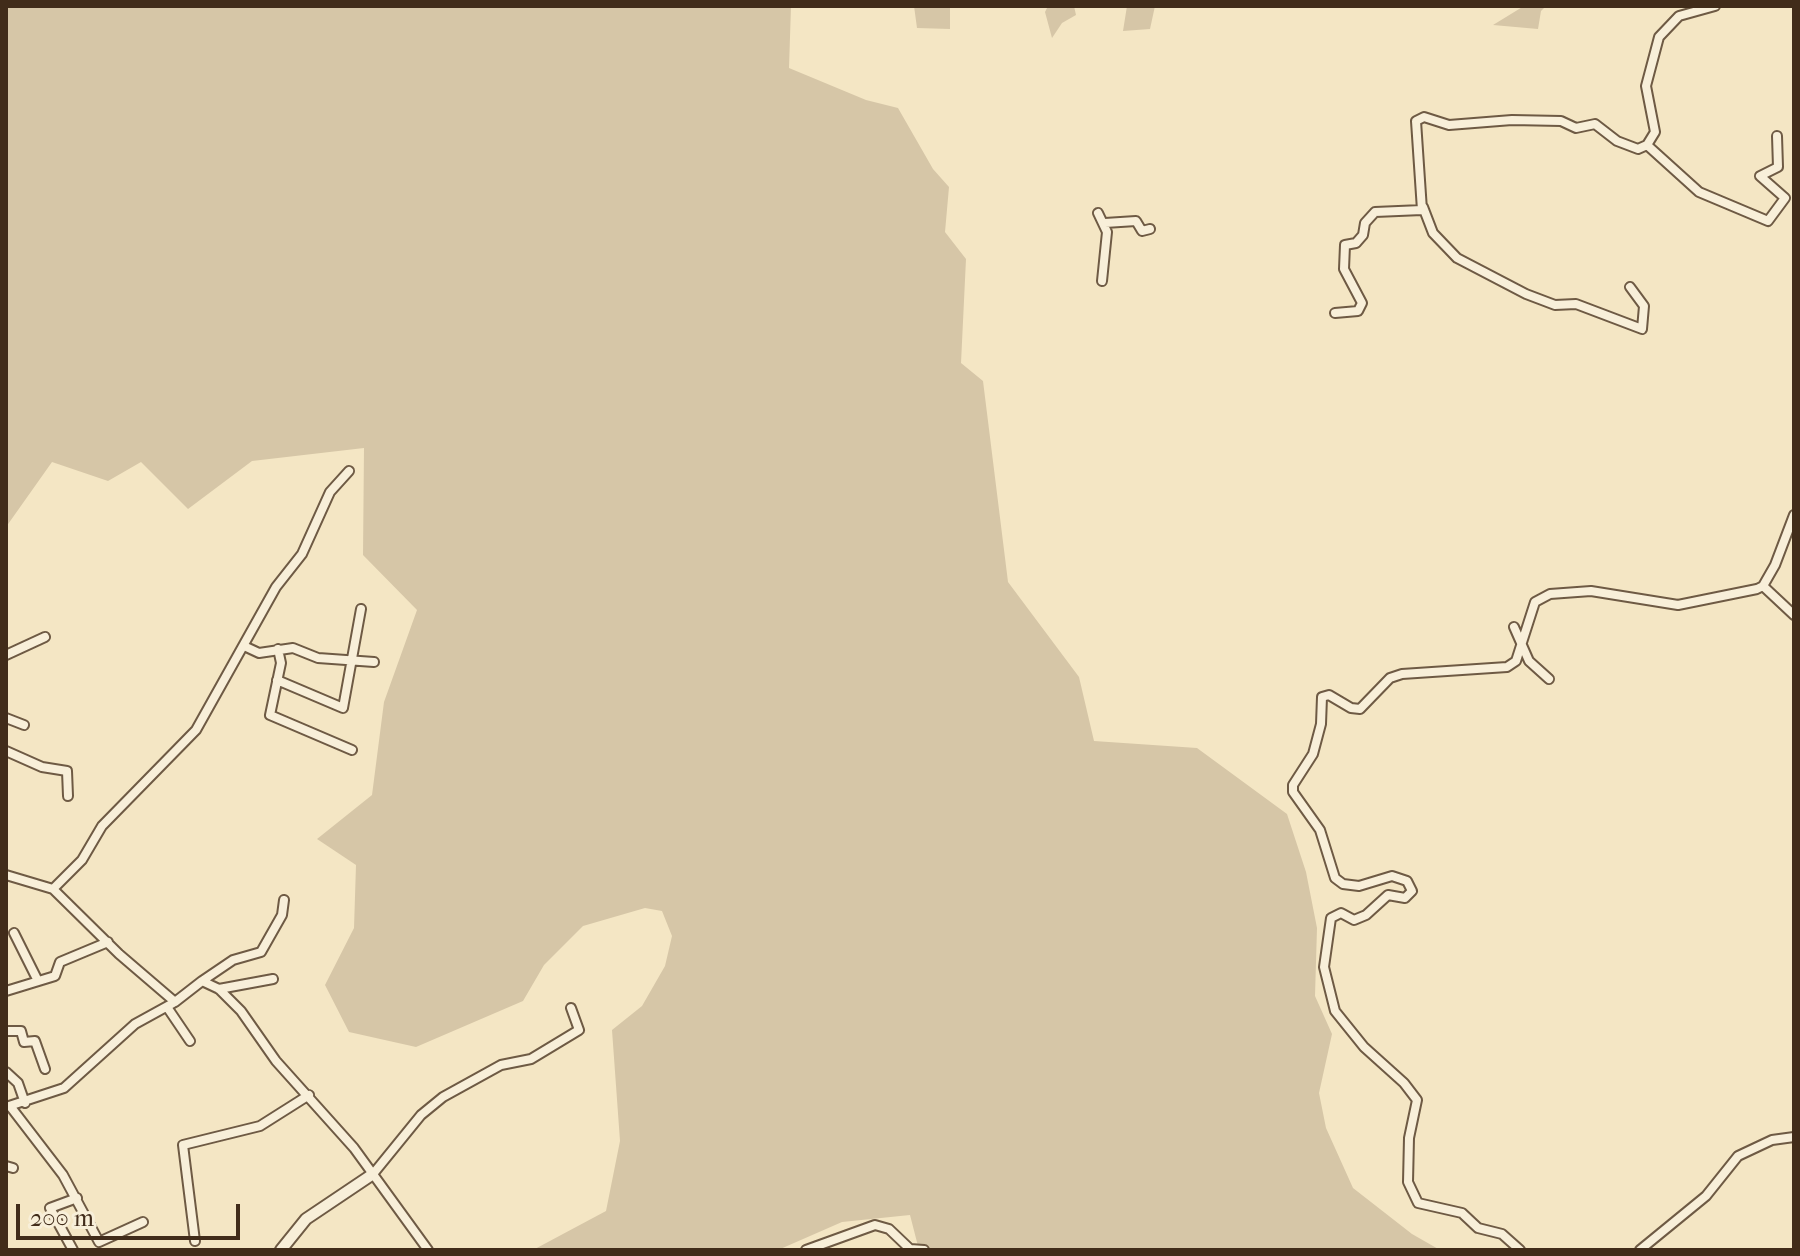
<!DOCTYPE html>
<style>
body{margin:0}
#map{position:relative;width:1800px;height:1256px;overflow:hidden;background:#f4e6c4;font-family:"IM FELL French Canon",serif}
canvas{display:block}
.frame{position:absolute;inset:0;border:8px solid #412c1a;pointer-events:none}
.scale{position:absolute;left:16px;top:1204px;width:224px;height:36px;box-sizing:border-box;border:4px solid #412c1a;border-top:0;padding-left:10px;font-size:24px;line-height:28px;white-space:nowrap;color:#412c1a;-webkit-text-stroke:6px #f8efd9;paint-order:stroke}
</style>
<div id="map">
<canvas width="1800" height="1256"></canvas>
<div class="frame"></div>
<div class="scale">200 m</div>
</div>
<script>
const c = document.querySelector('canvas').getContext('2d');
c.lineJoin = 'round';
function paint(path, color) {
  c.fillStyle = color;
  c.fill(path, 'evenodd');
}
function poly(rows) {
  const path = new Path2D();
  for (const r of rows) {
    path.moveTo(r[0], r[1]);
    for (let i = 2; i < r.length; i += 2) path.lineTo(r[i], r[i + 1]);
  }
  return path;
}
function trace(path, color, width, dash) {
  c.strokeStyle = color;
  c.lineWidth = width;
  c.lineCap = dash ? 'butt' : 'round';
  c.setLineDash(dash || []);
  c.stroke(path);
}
paint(poly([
 [6,6,791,6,789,68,866,100,898,108,933,169,949,187,945,232,966,259,961,363,983,381,1008,582,1079,677,1094,741,1197,748,1287,814,1306,872,1317,928,1315,996,1332,1034,1319,1093,1326,1128,1353,1188,1412,1234,1440,1250,919,1250,910,1215,842,1222,778,1250,533,1250,606,1211,620,1141,612,1030,642,1006,665,966,672,936,662,911,645,908,583,926,544,965,523,1001,416,1047,349,1032,325,985,354,928,356,865,317,839,372,795,384,702,417,610,363,555,364,448,252,461,188,509,141,462,108,481,52,462,6,527],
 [914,6,950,6,950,29,917,28],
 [1048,6,1074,6,1076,15,1062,23,1052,38,1045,12],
 [1127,6,1155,6,1150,29,1123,31],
 [1524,6,1546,6,1541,11,1538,29,1493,25]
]), '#d6c6a7');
const minor = poly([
 [1647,145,1699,192,1768,221,1785,198,1760,176,1778,167,1777,136],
 [1423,207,1433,233,1457,258,1526,294,1555,305,1576,304,1642,329,1644,306,1630,287],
 [1098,213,1107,232,1102,281],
 [1105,223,1136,221,1142,231,1150,229],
 [1335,313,1358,311,1362,303,1344,269,1345,245,1356,243,1363,235,1365,223,1375,212,1422,210,1416,121,1424,117,1449,125,1512,120,1561,121,1576,128,1595,124,1617,141,1638,149,1647,145,1655,132,1646,86,1659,37,1679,16,1715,6],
 [1763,586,1794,615],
 [1514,627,1529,661,1549,679],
 [244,646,259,653,293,648,318,658,374,662],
 [278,649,281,663,270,715,352,750],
 [6,655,45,637],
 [277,680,343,708,361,609],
 [6,718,24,725],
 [6,751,42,767,67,771,68,796],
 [6,875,53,889,119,954,175,1002,135,1024,64,1088,6,1107],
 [53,889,82,860,102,826,196,730,276,587,302,554,330,492,349,471],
 [14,933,38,981],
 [202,981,233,960,261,952,282,915,284,900],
 [219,989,273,979],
 [6,991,55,976,60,962,108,942],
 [175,1002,202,981,219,989,241,1011,276,1061,354,1148,428,1250],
 [167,1007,190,1041],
 [6,1031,21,1031,24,1042,35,1041,45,1069],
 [6,1072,18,1083,25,1103],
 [10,1106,63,1175,99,1242,143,1222],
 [6,1166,13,1168],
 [373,1174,421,1115,443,1097,501,1065,531,1059,579,1030,571,1008],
 [195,1241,183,1145,260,1126,309,1095],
 [73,1250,50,1208,77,1198],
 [806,1250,875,1225,889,1229,910,1249,924,1250],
 [1520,1250,1502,1234,1478,1228,1462,1213,1418,1203,1408,1182,1409,1138,1417,1100,1404,1083,1364,1047,1335,1011,1324,967,1331,918,1341,913,1354,920,1366,915,1388,895,1405,898,1412,891,1407,881,1392,876,1359,886,1343,884,1335,878,1320,830,1293,792,1293,785,1313,754,1321,724,1322,697,1329,695,1351,708,1360,709,1390,678,1402,674,1507,667,1516,661,1535,602,1550,594,1591,591,1678,605,1757,589,1763,586,1775,565,1794,515],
 [1640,1250,1706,1196,1738,1156,1772,1140,1794,1137]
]);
const tertiary = poly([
 [281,1250,306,1219,373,1174]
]);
trace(minor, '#6e5a44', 12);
trace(tertiary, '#6e5a44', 14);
trace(minor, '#f8efd9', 8);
trace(tertiary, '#f8efd9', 10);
</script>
